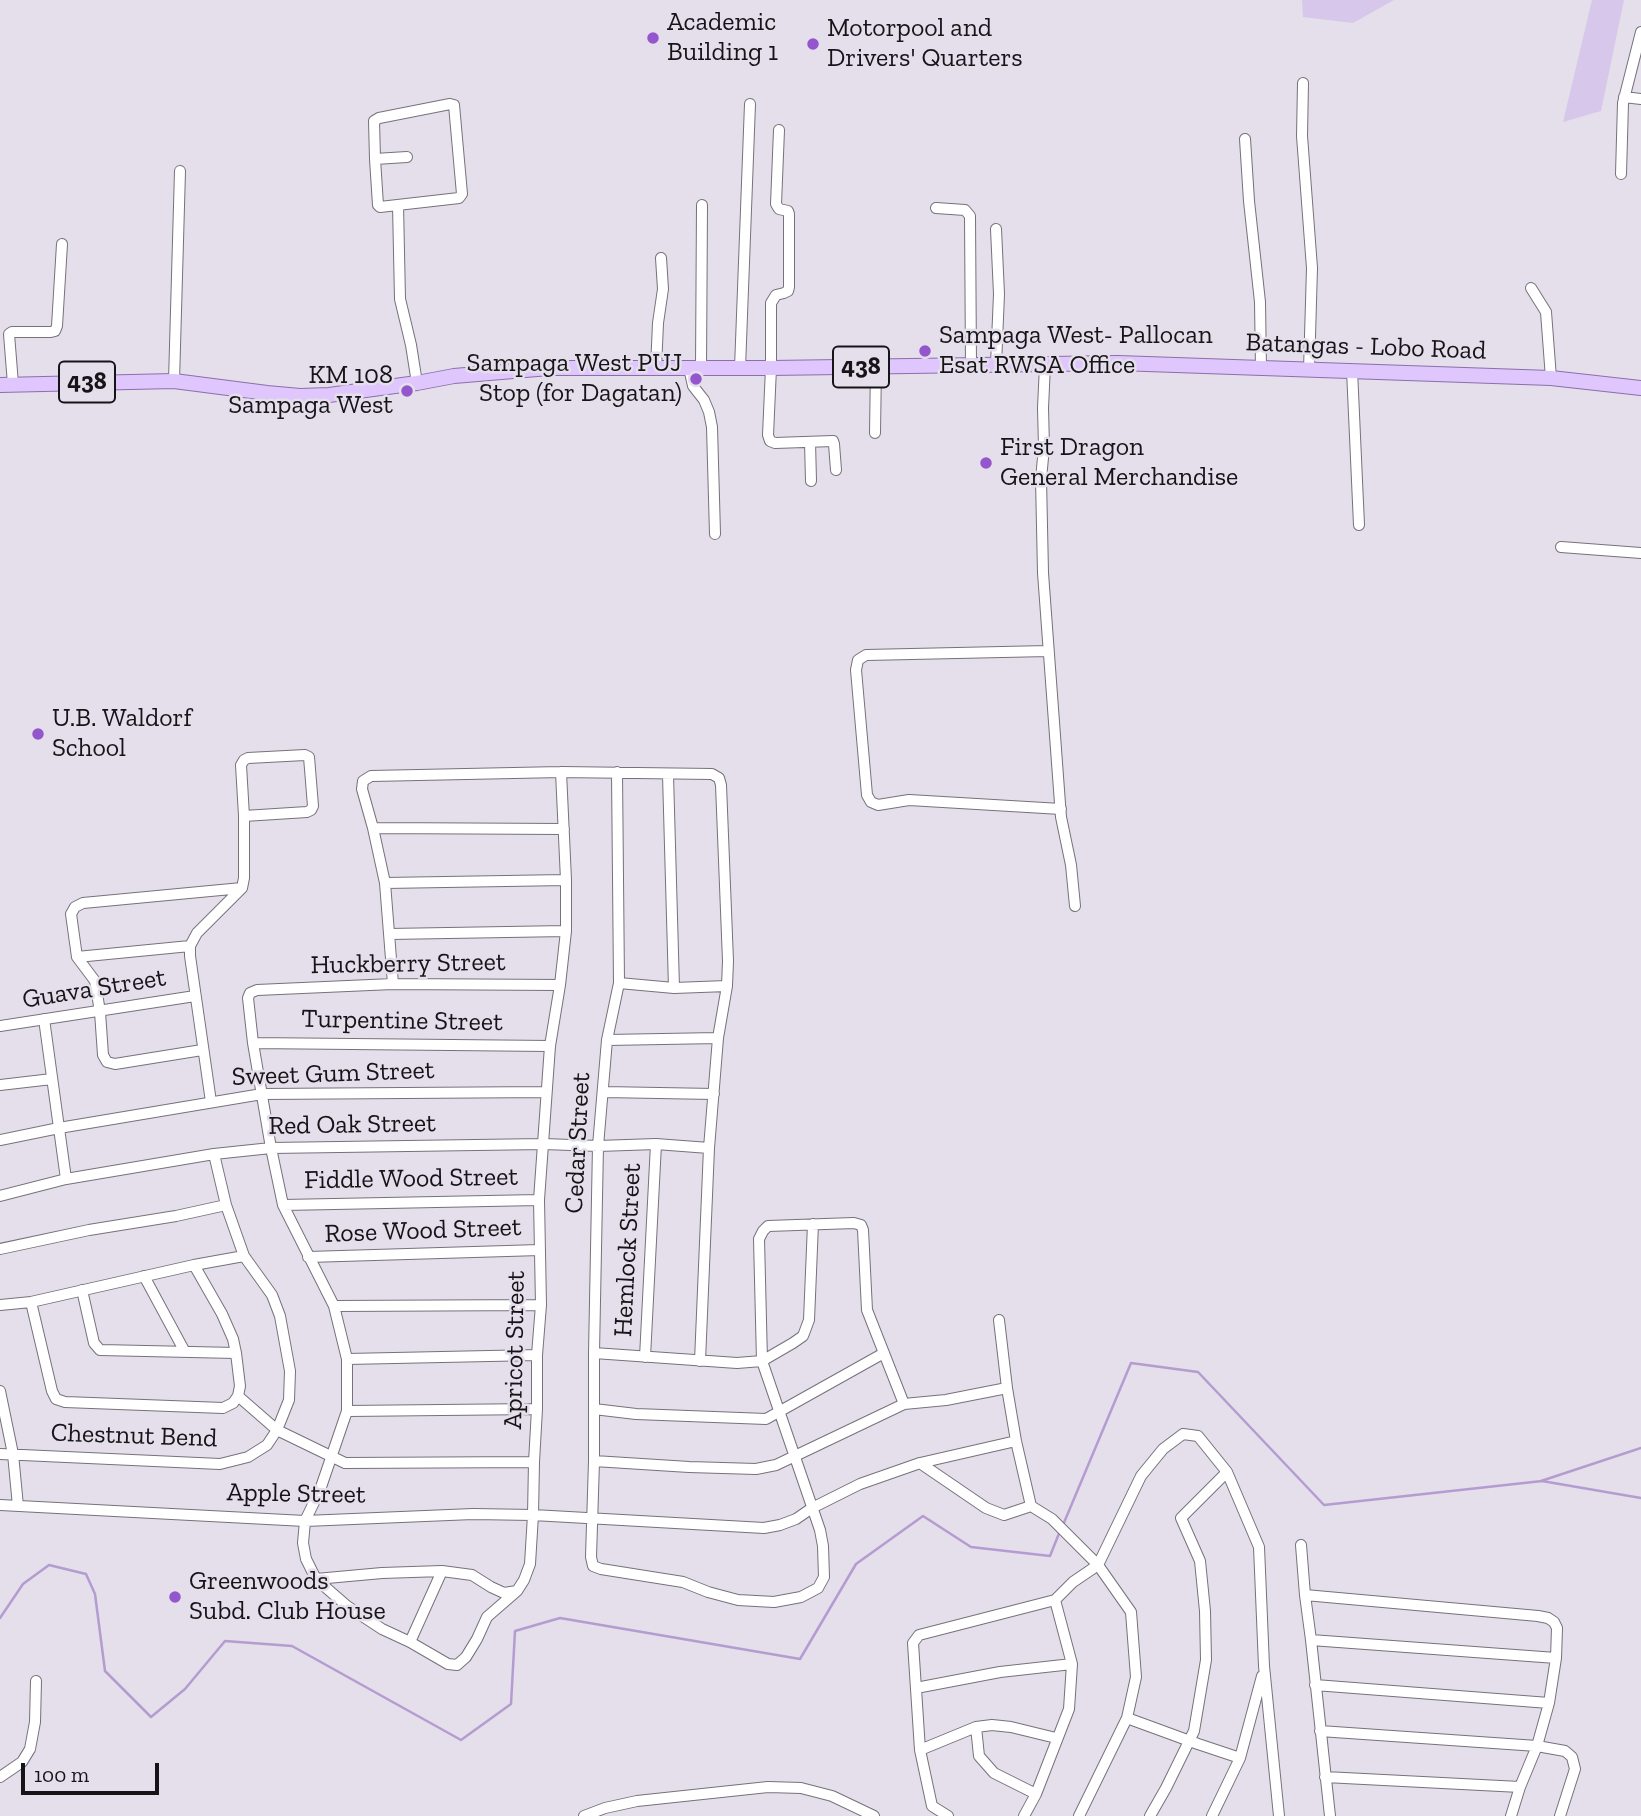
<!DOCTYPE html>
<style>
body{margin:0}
#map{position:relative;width:1641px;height:1816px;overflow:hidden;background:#e4dfea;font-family:"Zilla Slab",serif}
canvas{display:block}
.scale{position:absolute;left:21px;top:1763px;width:138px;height:32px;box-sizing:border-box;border:4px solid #161418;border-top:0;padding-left:9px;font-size:21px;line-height:24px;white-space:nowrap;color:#161418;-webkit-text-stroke:5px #e4dfea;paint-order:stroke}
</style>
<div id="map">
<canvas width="1641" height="1816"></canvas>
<div class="scale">100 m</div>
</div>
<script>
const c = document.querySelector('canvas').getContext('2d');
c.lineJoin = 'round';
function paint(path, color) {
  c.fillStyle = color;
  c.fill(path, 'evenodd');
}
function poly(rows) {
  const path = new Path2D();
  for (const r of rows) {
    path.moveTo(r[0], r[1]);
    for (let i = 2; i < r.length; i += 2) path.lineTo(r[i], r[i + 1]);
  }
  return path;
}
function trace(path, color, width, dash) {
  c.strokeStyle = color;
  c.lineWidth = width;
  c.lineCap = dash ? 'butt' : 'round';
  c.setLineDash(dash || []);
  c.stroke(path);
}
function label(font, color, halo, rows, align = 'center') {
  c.font = font + ' "Zilla Slab",serif';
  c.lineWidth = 5;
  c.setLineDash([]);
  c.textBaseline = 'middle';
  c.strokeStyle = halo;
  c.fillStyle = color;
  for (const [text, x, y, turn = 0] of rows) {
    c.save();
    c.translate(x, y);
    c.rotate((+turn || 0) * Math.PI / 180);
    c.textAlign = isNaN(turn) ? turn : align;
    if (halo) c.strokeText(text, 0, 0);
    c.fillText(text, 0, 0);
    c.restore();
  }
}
paint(poly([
 [1302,0,1394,0,1353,23,1303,17],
 [1592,0,1624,0,1601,111,1563,122]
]), '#d7c7eb');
trace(poly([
 [1541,1481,1641,1448],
 [1063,1525,1131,1363,1198,1372,1324,1505,1542,1481,1641,1498],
 [0,1618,23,1584,49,1565,86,1574,95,1594,105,1671,151,1717,185,1689,225,1641,292,1646,461,1740,511,1704,515,1631,560,1618,800,1659,856,1564,923,1516,971,1547,1050,1556,1060,1531]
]), '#b49cd1', 2.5);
const minor = poly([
 [1303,83,1302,136,1312,268,1309,370],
 [1624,97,1641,99],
 [450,104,454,105,462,194,459,198,380,207,378,205,375,159,374,121,379,118,450,104],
 [779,130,776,204,779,209,788,211,789,214,789,287,788,291,784,293,776,295,771,303,771,368,768,435,770,441,775,443,833,441,834,444,836,470],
 [1245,139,1249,201,1260,302,1261,369],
 [375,159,407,157],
 [1621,174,1623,103,1641,32],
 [398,205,400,299,411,345,417,383],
 [936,208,965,210,970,216,971,365],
 [1531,288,1546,312,1551,378],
 [996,365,999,294,996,229],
 [1045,365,1043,408,1044,447,1041,479,1043,573,1061,817,1071,865,1075,906],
 [656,368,658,323,663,289,661,258],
 [689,368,693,386,704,400,709,412,712,427,715,534],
 [701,368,702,205],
 [740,368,750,104],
 [1352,370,1359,525],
 [174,381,180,171],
 [13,384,9,334,12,332,51,332,55,331,57,326,62,244],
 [875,433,876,366],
 [810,442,811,481],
 [1561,547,1641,553],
 [1048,651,866,655,858,660,856,670,867,795,871,802,878,805,909,800,1061,809],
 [617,772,619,983,607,1040,598,1146,594,1353,594,1461,591,1557,593,1566,601,1569,683,1582,708,1592,738,1600,774,1602,801,1597,818,1588,824,1577,823,1546,820,1530,762,1361,759,1239,763,1231,768,1226,854,1223,861,1225,863,1230,867,1310,904,1404],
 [668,775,674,988],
 [373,828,564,829],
 [385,883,566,880],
 [389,934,566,931],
 [77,957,190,946],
 [619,983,674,988,727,986],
 [393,984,385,883,373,828,362,789,363,781,371,776,561,772,712,774,719,778,721,785,728,961,727,986,718,1038,709,1148,700,1361],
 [560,985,393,984,257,990,250,993,248,998,253,1043,271,1148,283,1205,334,1306,347,1359,347,1411,320,1490,305,1521,303,1543,306,1559,316,1579,382,1573,442,1571,472,1575,491,1587,504,1593,517,1591,524,1580,530,1564,533,1515,534,1462,537,1409,537,1355,541,1305,539,1200,550,1046,560,985,566,931,566,880,561,772],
 [44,1019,66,1179],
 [0,1026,195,996],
 [607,1040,718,1038],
 [253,1043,550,1046],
 [202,1050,115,1064,107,1062,103,1055,100,1012,95,981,77,957,71,914,75,907,83,903,242,888],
 [0,1085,52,1079],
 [604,1092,714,1094],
 [211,1102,190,956,190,946,197,933,242,888,244,878,244,816,241,765,244,760,248,758,305,755,309,757,313,806,311,810,307,812,244,816],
 [0,1140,59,1128,262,1094,546,1092],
 [0,1196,66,1179,214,1154,271,1148,544,1144,598,1146,656,1144,709,1148],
 [283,1205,539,1200],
 [0,1249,89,1230,176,1216,226,1205],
 [308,1257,540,1250],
 [144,1276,185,1352],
 [82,1290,94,1343,100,1350,236,1353],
 [31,1302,52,1391,56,1399,65,1402,223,1408,233,1403,238,1396,240,1386,236,1353,233,1339,222,1314,194,1265],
 [0,1305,31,1302,194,1265,244,1256],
 [334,1306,541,1305],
 [999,1320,1007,1388,1016,1441,1031,1506,1052,1519,1098,1565,1131,1612,1136,1677,1127,1718,1079,1816],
 [594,1353,737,1363,762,1361,793,1343,803,1336,809,1320,813,1224],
 [645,1357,656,1144],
 [347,1359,537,1355],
 [0,1391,13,1454,18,1506],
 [238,1396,277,1430,345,1463,534,1462],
 [594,1409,636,1414,766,1419,884,1353],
 [347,1411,537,1409],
 [0,1454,220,1464,248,1457,267,1445,277,1430,289,1400,290,1371,280,1316,272,1295,244,1256,226,1205,214,1154],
 [594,1461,689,1467,756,1469,776,1465,904,1404,946,1400,1007,1388],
 [920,1463,986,1508,1004,1515,1031,1506],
 [0,1505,305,1521,473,1514,533,1515,764,1528,780,1525,796,1519,812,1508,860,1484,920,1463,1016,1441],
 [1301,1545,1305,1595,1311,1640,1330,1816],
 [316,1579,347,1606,382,1629,410,1642,448,1664,457,1665,466,1657,477,1639,487,1617,517,1591],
 [1305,1595,1538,1616,1548,1618,1554,1622,1557,1628,1556,1658,1549,1703,1537,1746,1520,1787,1511,1816],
 [1311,1640,1556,1658],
 [410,1642,442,1571],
 [1315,1685,1549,1703],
 [916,1688,1000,1672,1072,1664],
 [1127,1718,1198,1744,1240,1758],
 [976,1727,979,1756,994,1773,1036,1794],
 [1320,1731,1537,1746,1565,1751,1572,1757,1575,1769,1560,1816],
 [920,1750,976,1727,992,1725,1011,1727,1056,1738],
 [0,1777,22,1762,30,1749,35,1722,36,1681],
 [1325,1777,1520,1787],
 [584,1816,605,1808,637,1801,768,1787,801,1788,832,1796,874,1816],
 [948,1816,932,1806,920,1750,913,1643,919,1635,1055,1600,1073,1582,1098,1565,1141,1476,1163,1449,1183,1434,1198,1436,1227,1472,1259,1547,1264,1666,1279,1816],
 [1024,1816,1036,1794,1069,1709,1072,1664,1055,1600],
 [1150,1816,1166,1788,1194,1731,1206,1660,1205,1611,1200,1561,1181,1518,1227,1472],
 [1212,1816,1240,1758,1262,1676]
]);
const major = poly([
 [0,385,174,381,267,393,300,396,329,395,417,383,454,376,549,368,771,368,1118,363,1551,378,1641,388]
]);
trace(minor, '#76727b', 12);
trace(major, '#8b6fab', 16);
trace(minor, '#fff', 10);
trace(major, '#dfc6fc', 14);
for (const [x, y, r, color] of [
 [653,38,7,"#9356cd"],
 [813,44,7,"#9356cd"],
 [925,351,7,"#9356cd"],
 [696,379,7,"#9356cd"],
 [407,391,7,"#9356cd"],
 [986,463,7,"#9356cd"],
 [38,734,7,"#9356cd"],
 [175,1597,7,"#9356cd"]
]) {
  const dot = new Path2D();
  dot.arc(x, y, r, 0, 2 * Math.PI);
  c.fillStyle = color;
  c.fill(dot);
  trace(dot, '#e4dfea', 2.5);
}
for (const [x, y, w] of [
 [861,367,56],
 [87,382,56]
]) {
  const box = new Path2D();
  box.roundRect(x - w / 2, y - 20.5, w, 41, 5);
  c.fillStyle = '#e4dfea';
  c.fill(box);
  trace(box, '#161418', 2);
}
label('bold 24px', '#161418', null, [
 ["438",861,367],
 ["438",87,382]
]);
label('26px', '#161418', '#e4dfea', [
 ["Academic",667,23],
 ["Building 1",667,53],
 ["Motorpool and",827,29],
 ["Drivers' Quarters",827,59],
 ["Sampaga West- Pallocan",939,336],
 ["Esat RWSA Office",939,366],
 ["Sampaga West PUJ",682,364,"right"],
 ["Stop (for Dagatan)",682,394,"right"],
 ["KM 108",393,376,"right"],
 ["Sampaga West",393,406,"right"],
 ["First Dragon",1000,448],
 ["General Merchandise",1000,478],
 ["U.B. Waldorf",52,719],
 ["School",52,749],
 ["Greenwoods",189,1582],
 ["Subd. Club House",189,1612]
], 'left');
label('26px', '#161418', '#e4dfea', [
 ["Batangas - Lobo Road",1366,347,2],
 ["Huckberry Street",408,964,-1],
 ["Guava Street",94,989,-9],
 ["Turpentine Street",402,1021,1],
 ["Sweet Gum Street",333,1074,-2],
 ["Red Oak Street",352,1125,-1],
 ["Cedar Street",578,1143,-87],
 ["Fiddle Wood Street",411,1179,-1],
 ["Rose Wood Street",423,1231,-2],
 ["Hemlock Street",628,1250,-87],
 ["Apricot Street",515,1350,-89],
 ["Chestnut Bend",134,1436,2],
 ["Apple Street",296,1494,1]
]);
</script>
